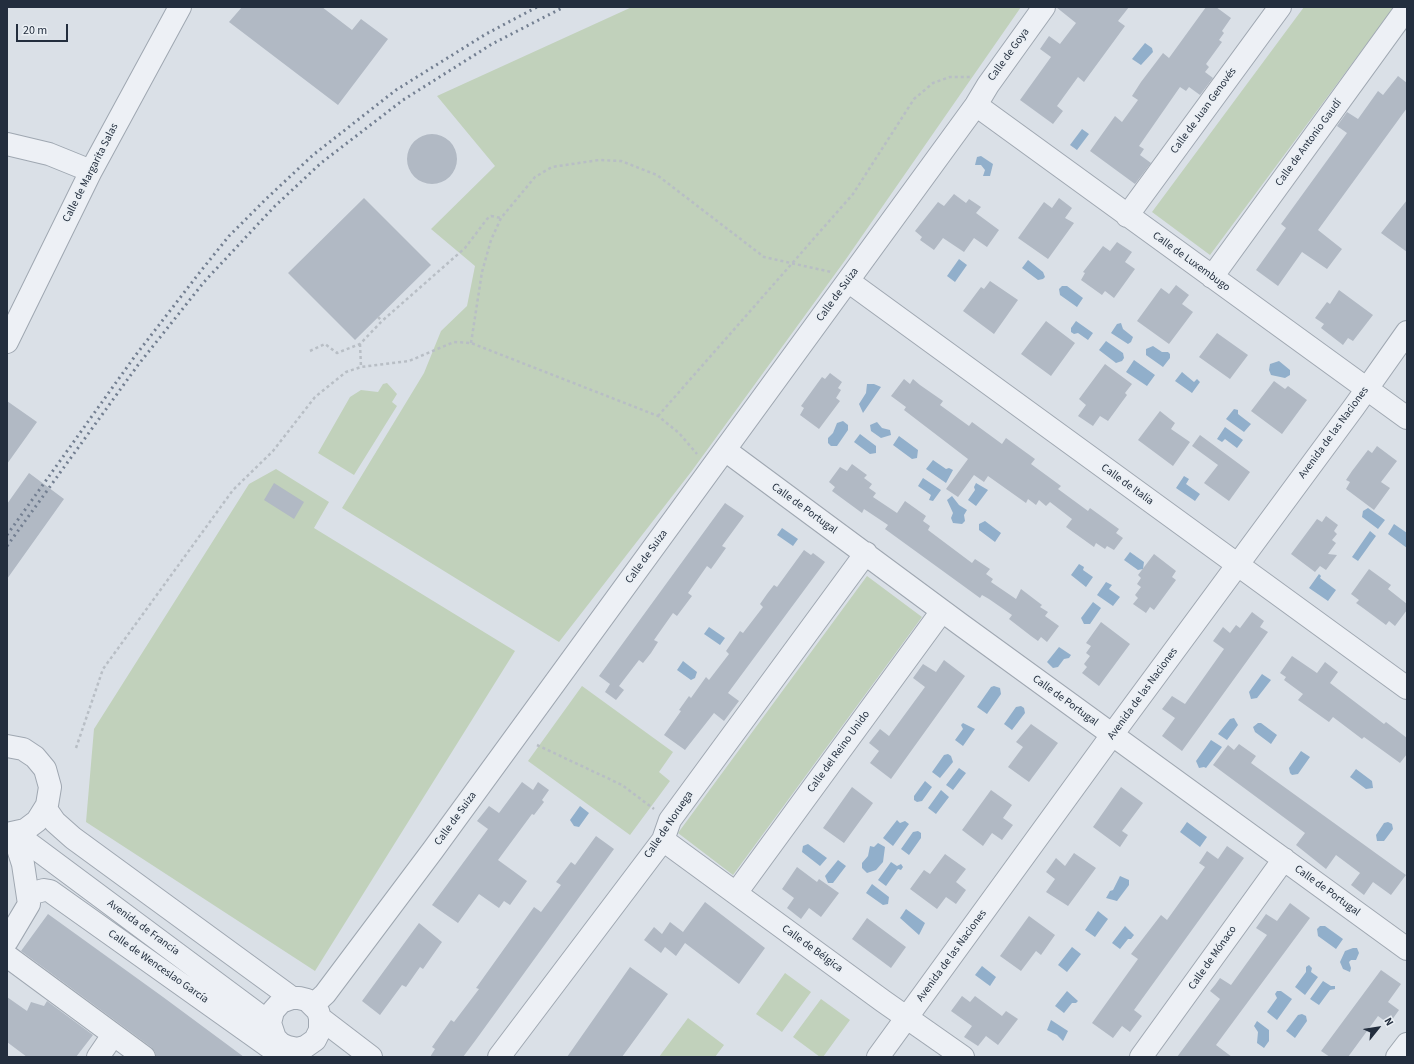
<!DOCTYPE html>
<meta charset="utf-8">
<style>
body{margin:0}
#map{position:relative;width:1414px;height:1064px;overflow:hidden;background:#dae0e7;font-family:"Source Sans 3",sans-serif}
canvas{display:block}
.frame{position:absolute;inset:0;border:8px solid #232e3e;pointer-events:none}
.north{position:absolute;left:1358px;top:1008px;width:40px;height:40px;-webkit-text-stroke:3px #eaeff4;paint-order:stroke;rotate:60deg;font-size:11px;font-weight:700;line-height:16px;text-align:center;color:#232e3e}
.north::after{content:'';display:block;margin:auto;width:14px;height:18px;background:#232e3e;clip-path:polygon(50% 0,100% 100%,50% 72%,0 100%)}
.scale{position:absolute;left:16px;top:24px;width:52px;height:18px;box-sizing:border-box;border:2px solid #232e3e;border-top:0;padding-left:5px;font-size:12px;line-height:14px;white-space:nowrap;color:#232e3e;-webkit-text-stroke:3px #eaeff4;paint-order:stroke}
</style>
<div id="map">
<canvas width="1414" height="1064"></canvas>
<div class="frame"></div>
<div class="north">N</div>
<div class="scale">20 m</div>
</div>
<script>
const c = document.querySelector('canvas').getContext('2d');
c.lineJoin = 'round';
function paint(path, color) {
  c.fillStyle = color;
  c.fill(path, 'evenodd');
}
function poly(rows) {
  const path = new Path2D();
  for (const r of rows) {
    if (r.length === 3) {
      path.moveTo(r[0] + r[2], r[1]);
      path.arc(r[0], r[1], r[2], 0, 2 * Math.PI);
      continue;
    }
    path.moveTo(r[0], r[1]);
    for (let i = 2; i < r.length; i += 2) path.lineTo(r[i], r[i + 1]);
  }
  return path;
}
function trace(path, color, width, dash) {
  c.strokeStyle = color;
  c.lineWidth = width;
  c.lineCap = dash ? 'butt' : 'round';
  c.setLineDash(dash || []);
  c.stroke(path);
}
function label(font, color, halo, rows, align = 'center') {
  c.font = font + ' "Source Sans 3",sans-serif';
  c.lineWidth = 3;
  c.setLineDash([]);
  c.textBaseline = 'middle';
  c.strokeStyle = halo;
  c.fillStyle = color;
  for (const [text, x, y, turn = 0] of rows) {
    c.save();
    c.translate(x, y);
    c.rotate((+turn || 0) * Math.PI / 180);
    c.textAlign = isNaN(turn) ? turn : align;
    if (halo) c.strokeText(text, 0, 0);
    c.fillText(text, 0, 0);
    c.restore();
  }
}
paint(poly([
 [632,7,1021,7,846,259,691,472,559,642,342,508,424,373,441,331,467,306,475,266,431,229,495,166,437,96],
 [1304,7,1394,7,1210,255,1152,212],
 [387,383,397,394,392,402,397,406,354,475,318,453,350,397,361,390,378,392,383,384],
 [276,469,329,502,314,528,515,651,315,971,86,822,94,729,249,484],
 [867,576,922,617,733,875,678,833],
 [582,686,673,752,659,772,670,781,630,835,528,761],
 [785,973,811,992,782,1032,756,1014],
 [821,999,850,1020,823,1057,820,1057,793,1037],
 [688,1018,724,1045,715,1057,659,1057]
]), '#c1d1bb');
paint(poly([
 [1145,43,1152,48,1153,52,1141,65,1132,59],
 [1082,129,1089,134,1077,150,1070,145],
 [981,156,993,164,990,176,983,176,985,170,981,165,975,165,977,157],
 [959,259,967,265,955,282,947,276],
 [1028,260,1043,272,1045,277,1043,279,1038,280,1022,268],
 [1062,286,1067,286,1083,298,1077,307,1060,295,1059,289],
 [1076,321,1093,333,1088,340,1078,333,1074,334,1071,332,1071,328],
 [1121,323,1123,329,1133,337,1131,342,1128,344,1111,333,1117,324],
 [1106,341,1123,353,1124,358,1122,361,1116,363,1099,350],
 [1153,346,1162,352,1168,352,1170,354,1170,358,1163,367,1146,355,1146,349],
 [1134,360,1155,375,1147,386,1126,372],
 [1279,361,1290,370,1290,375,1285,378,1271,375,1269,370,1270,364],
 [1182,372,1194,382,1197,379,1200,382,1192,393,1175,381],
 [867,384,874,384,881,387,863,413,859,404,866,393],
 [1234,409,1238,410,1238,414,1251,424,1244,432,1226,419],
 [843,421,848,425,848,430,837,446,831,446,828,443,828,438,833,433,837,423],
 [877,422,882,428,890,430,891,435,881,438,871,431,870,425],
 [1225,427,1243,440,1237,448,1225,439,1222,442,1217,439],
 [860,434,876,446,876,453,870,454,854,442],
 [899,436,918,450,917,458,912,459,893,445],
 [933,460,946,469,949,468,953,470,946,483,926,469],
 [1184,476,1189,479,1186,484,1200,494,1195,501,1176,488],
 [923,478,941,490,933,501,929,500,931,495,918,486],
 [976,483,988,490,976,506,968,500,975,490,974,487],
 [952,496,959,505,967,510,964,515,965,521,962,524,953,523,951,518,953,513,947,500],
 [1368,508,1385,520,1378,529,1362,517,1363,511],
 [985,521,1001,533,995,542,979,530,979,524],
 [1394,524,1407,533,1407,548,1388,534],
 [782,528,798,539,793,546,777,535],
 [1370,531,1376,536,1358,561,1352,557],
 [1130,552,1144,562,1143,569,1138,570,1124,560],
 [1079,564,1084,567,1083,570,1093,577,1086,587,1071,575],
 [1319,574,1321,576,1320,578,1336,590,1328,601,1309,588],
 [1106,582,1112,585,1109,589,1120,597,1113,606,1097,595],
 [1093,602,1101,608,1090,624,1084,624,1081,618],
 [709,627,725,638,720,645,704,634],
 [1059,647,1071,655,1069,658,1064,659,1058,667,1053,668,1047,662],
 [683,661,697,672,695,678,691,680,677,670],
 [1262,674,1271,680,1257,698,1251,699,1249,692],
 [994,686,1000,688,1001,694,987,714,977,707,991,687],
 [1021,706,1024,708,1025,713,1012,730,1004,724,1016,707],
 [1234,718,1238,725,1227,740,1218,734,1230,719],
 [963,723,975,729,963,746,955,740,963,729,961,725],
 [1258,723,1261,723,1277,735,1271,744,1255,732,1253,727],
 [1211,740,1222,747,1206,768,1204,767,1199,768,1196,761],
 [1301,751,1310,757,1298,774,1292,775,1290,773,1289,768],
 [948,754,951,756,953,762,940,778,932,772,944,755],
 [959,768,966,773,953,790,946,785],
 [1356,769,1372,781,1373,788,1366,789,1350,777],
 [925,781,932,787,922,801,917,802,914,800,914,796],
 [941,790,949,797,936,814,928,808],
 [580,806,589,813,579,827,574,826,570,820],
 [897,820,900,823,905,821,909,824,893,846,883,838],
 [1187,822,1207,837,1200,847,1180,832],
 [1388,822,1392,824,1393,829,1384,841,1377,841,1376,835,1384,823],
 [918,831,921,833,921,838,909,855,901,849,913,832],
 [878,843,885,847,883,862,876,870,867,873,862,868,862,863,868,856,870,846,874,847],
 [808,844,827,858,820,866,802,852,803,846],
 [838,860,846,866,833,883,828,883,825,876],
 [891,862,897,866,901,864,903,867,901,870,898,869,886,886,878,880],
 [1120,876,1129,880,1129,885,1117,901,1106,898,1110,891,1113,890],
 [872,884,889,897,888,904,883,905,866,893],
 [906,909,925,923,919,935,900,918],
 [1098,911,1108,919,1095,937,1085,930],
 [1125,926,1134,935,1131,939,1128,939,1120,949,1112,943],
 [1320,926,1325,926,1343,939,1336,949,1318,936,1317,929],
 [1072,947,1081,954,1067,972,1058,965],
 [1353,948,1357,948,1359,953,1356,960,1351,960,1349,962,1351,968,1350,972,1343,969,1340,962,1345,951],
 [1309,965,1312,968,1311,972,1318,977,1305,995,1295,987,1306,972,1306,967],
 [982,966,996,977,990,986,975,975],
 [1323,981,1331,986,1335,986,1335,989,1330,990,1319,1005,1310,999],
 [1067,991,1078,1001,1076,1003,1072,1003,1064,1013,1055,1006],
 [1277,991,1281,991,1292,999,1277,1020,1267,1012,1277,998,1275,994],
 [1302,1014,1306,1016,1307,1021,1295,1038,1286,1031,1298,1015],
 [1051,1020,1068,1031,1063,1041,1057,1035,1047,1030],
 [1257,1021,1269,1030,1269,1041,1264,1048,1257,1043,1258,1032,1254,1026]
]), '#91afcb');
paint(poly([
 [242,7,322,7,352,30,361,19,388,39,338,105,229,22],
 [1056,7,1129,7,1118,21,1125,26,1084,82,1078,77,1057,106,1063,111,1053,124,1020,100,1051,57,1040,49,1049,36,1060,44,1076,23],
 [1206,7,1216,7,1231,18,1222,31,1224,33,1219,40,1222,42,1206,64,1209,67,1205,72,1213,78,1200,95,1189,87,1186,91,1180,87,1139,146,1144,149,1140,155,1151,163,1135,184,1090,151,1115,116,1122,122,1138,100,1132,96,1141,82,1163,53,1169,58],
 [1398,76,1407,83,1407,108,1318,230,1342,249,1327,269,1302,252,1278,286,1256,270,1286,228,1281,224,1347,133,1337,126,1347,112,1358,119,1378,91,1383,95],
 [432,159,25],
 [954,194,966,203,969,199,981,207,976,213,999,230,987,247,974,238,964,252,943,238,934,250,920,240,922,237,915,231,938,202,944,206],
 [364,198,431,265,355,340,288,273],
 [1059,198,1072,208,1065,218,1074,223,1048,259,1018,238,1044,202,1052,208],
 [1407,200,1407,252,1381,233],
 [1117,242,1132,252,1125,262,1135,269,1114,298,1105,291,1102,295,1081,280,1085,273,1083,272,1103,246,1110,251],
 [990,281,1018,300,994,334,963,311,981,287,984,289],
 [1176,285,1189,295,1182,304,1193,312,1169,344,1137,321,1161,288,1169,294],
 [1339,290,1373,315,1353,341,1348,338,1343,345,1321,328,1324,324,1315,318,1327,302,1330,304],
 [1046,321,1075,343,1051,376,1021,354],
 [1217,333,1248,355,1230,379,1199,357],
 [1105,364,1132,384,1125,393,1127,395,1108,421,1100,416,1093,426,1078,416,1086,405,1079,399],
 [830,373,842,382,838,388,841,390,836,398,840,401,819,429,800,415,804,408,801,406,822,377,825,379],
 [904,379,910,384,913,379,920,385,943,401,940,405,969,426,972,422,1002,444,1006,438,1035,459,1031,464,1061,486,1058,489,1088,511,1090,508,1119,529,1116,533,1123,538,1114,550,1107,546,1105,549,1096,543,1094,547,1066,527,1072,519,1050,502,1046,506,1039,500,1036,505,1028,499,1026,503,988,476,984,482,974,475,958,497,946,489,968,459,904,410,906,407,891,396],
 [1274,381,1285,389,1288,386,1307,400,1282,434,1251,411],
 [7,401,37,422,7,464],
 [1160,411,1175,423,1171,429,1190,442,1173,466,1138,440],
 [1200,435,1250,472,1229,501,1204,483,1218,465,1192,446],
 [1377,446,1397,461,1381,482,1390,488,1374,510,1346,489,1350,482,1346,480,1352,471,1368,450,1372,453],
 [852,464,867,475,864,478,872,484,869,488,876,493,873,497,897,513,905,501,926,516,923,521,930,526,928,530,972,563,975,559,990,569,986,574,993,579,991,582,1016,599,1021,589,1042,605,1040,607,1048,612,1045,616,1059,626,1047,642,1041,637,1038,641,1031,636,1009,619,1012,615,989,599,982,595,980,598,885,529,888,525,864,509,862,513,832,491,835,487,829,482,840,467,847,471],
 [29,473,64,499,7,579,7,504],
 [274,483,304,502,294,519,264,500],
 [725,503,744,516,722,546,726,548,711,569,707,566,688,593,692,596,677,616,673,613,654,640,658,642,651,653,643,663,639,660,619,686,624,690,616,700,605,692,610,684,599,676],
 [1326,516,1338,525,1334,531,1337,534,1332,540,1336,543,1328,554,1337,555,1326,570,1320,566,1315,572,1291,554,1317,519,1322,522],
 [804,550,811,555,813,553,825,562,728,693,739,701,724,721,714,713,685,750,664,735,681,711,679,710,689,696,691,698,706,677,709,680,729,654,726,651,740,631,743,633,763,607,760,604,767,594,774,585,777,587],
 [1154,554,1176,571,1172,577,1176,580,1154,610,1150,607,1146,613,1133,604,1138,598,1135,595,1141,587,1137,584,1141,578,1138,575],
 [1369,569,1391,585,1388,589,1407,604,1407,610,1395,626,1389,621,1386,625,1363,608,1356,603,1359,600,1351,594],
 [1252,612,1264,621,1260,627,1268,632,1182,751,1162,736,1175,718,1162,709,1172,696,1185,704,1224,649,1213,641,1223,627,1230,633,1236,625,1240,628],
 [1101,622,1130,644,1099,686,1082,673,1087,667,1084,664,1090,656,1086,653,1091,646,1086,643],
 [1292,656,1317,673,1325,662,1338,672,1330,683,1384,724,1386,722,1407,738,1407,754,1400,763,1364,737,1362,739,1333,717,1329,722,1298,700,1303,694,1284,680,1286,677,1280,673],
 [944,660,965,676,891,779,870,763,879,751,869,743,880,729,889,736,925,687,913,678,923,664,936,672],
 [1031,724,1058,743,1029,782,1008,767,1023,747,1016,742],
 [1239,744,1256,756,1251,763,1406,875,1391,895,1373,882,1364,895,1351,885,1360,873,1336,855,1326,869,1296,845,1305,833,1213,765,1228,745,1234,750],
 [522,782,533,790,538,782,549,790,542,800,544,802,534,815,532,814,498,860,527,881,510,905,504,901,499,908,479,894,458,923,432,905,488,829,477,821,489,806,499,813],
 [852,787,873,803,844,843,823,828],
 [1121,787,1143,803,1122,831,1128,835,1120,847,1093,827],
 [991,790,1012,805,1003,818,1013,825,1002,840,992,833,983,846,962,830],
 [596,836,614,849,475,1041,463,1057,430,1057,435,1049,432,1047,451,1020,454,1022,479,989,476,988,534,907,541,912,561,885,556,882,571,862,575,865],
 [1227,846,1244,858,1134,1010,1142,1016,1130,1032,1122,1026,1113,1038,1092,1023,1138,959,1131,954,1161,915,1167,920,1205,867,1199,863,1207,851,1218,859],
 [1074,853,1096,868,1068,906,1046,892,1055,879,1046,872,1056,858,1065,866],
 [945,854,966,869,956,882,966,890,956,904,946,897,937,909,910,889,924,870,930,874],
 [797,867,817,882,819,879,839,893,821,917,809,908,801,919,787,908,794,898,782,889],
 [705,902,765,948,739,984,685,943,676,956,665,947,661,953,644,940,654,927,662,934,670,922,683,932],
 [1290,903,1310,918,1216,1045,1232,1057,1177,1057,1220,999,1210,991,1215,985,1220,978,1231,985,1267,935,1256,928,1266,914,1277,921],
 [48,914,163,997,244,1057,156,1057,155,1052,151,1047,21,951],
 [1029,916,1055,935,1041,955,1036,951,1021,971,1000,956],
 [867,918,906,947,891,968,852,939],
 [419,923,442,942,423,969,420,967,406,987,402,985,380,1015,362,1001],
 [630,967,668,994,622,1057,567,1057],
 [1381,970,1401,984,1388,1002,1399,1010,1389,1024,1378,1016,1348,1057,1330,1057,1321,1051],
 [962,996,970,1002,975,996,1002,1016,1006,1011,1018,1019,998,1045,986,1036,978,1046,964,1037,972,1026,951,1011],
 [7,997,27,1011,31,1002,44,1006,47,1001,93,1035,76,1057,27,1057,7,1042]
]), '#b1b9c4');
const minor = poly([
 [976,105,1407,418],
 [7,144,49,154,91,171],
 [1127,216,1280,7],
 [1212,277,1407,8],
 [848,281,1407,688],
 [7,342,91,171,180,7],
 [725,450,960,624,1407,949],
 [7,746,23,749,35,757,45,769,50,787,47,805,37,821,25,830,7,834],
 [46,809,55,822,73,838,292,998],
 [15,833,262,1017,270,1023,275,1038,281,1044,288,1047,297,1049,305,1047,315,1040,320,1030,320,1018,318,1011,307,1000,299,998,292,998,281,1002,273,1011,270,1023],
 [663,840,883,1001,963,1057],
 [736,893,942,611],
 [29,894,44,890,50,891,282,1056],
 [7,941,29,904,23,864,13,833],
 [7,956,144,1057],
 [313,1005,325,994,433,850,976,105,988,85,1044,7],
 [320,1018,371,1057],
 [98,1057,113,1035],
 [499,1057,663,840,670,820,866,553],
 [878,1057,1112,735,1354,407,1407,332],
 [1141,1057,1284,859],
 [1397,1057,1407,1044]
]);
trace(minor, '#9fa7b1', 24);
trace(poly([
 [378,317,382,321],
 [471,343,482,272,491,240,501,218,535,177,552,167,599,160,621,161,657,175,764,257,831,272],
 [360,344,361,367],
 [310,351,325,344,337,353,360,344,382,321,465,248,487,219,491,216,501,218],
 [658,416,853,194,914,99,933,83,950,77,970,77],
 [537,745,622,785,654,809],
 [76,748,103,669,233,490,273,451,315,397,346,372,361,367,409,361,454,342,471,343,658,416,679,433,697,454]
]), '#b8bec5', 2.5, [3, 3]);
trace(minor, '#edf0f5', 22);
trace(poly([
 [7,535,135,356,200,272,229,236,266,199,313,155,396,90,486,34,537,7],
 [7,546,138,365,204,282,274,207,321,163,403,100,492,44,564,7]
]), '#737f91', 3, [2, 4]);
label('11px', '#232e3e', '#eaeff4', [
 ["Calle de Goya",1009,55,-54],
 ["Calle de Juan Genovés",1204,111,-54],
 ["Calle de Antonio Gaudí",1309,143,-54],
 ["Calle de Margarita Salas",91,173,-63],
 ["Calle de Luxembugo",1191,262,36],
 ["Calle de Suiza",838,295,-54],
 ["Avenida de las Naciones",1334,433,-54],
 ["Calle de Italia",1127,485,36],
 ["Calle de Portugal",804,509,36],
 ["Calle de Suiza",647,557,-54],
 ["Avenida de las Naciones",1143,694,-54],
 ["Calle de Portugal",1065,701,36],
 ["Calle del Reino Unido",839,752,-54],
 ["Calle de Suiza",456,819,-54],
 ["Calle de Noruega",669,825,-56],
 ["Calle de Portugal",1327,891,36],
 ["Avenida de Francia",143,928,36],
 ["Calle de Bélgica",812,949,36],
 ["Avenida de las Naciones",952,956,-54],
 ["Calle de Mónaco",1213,958,-55],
 ["Calle de Wenceslao García",158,967,35]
]);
</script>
